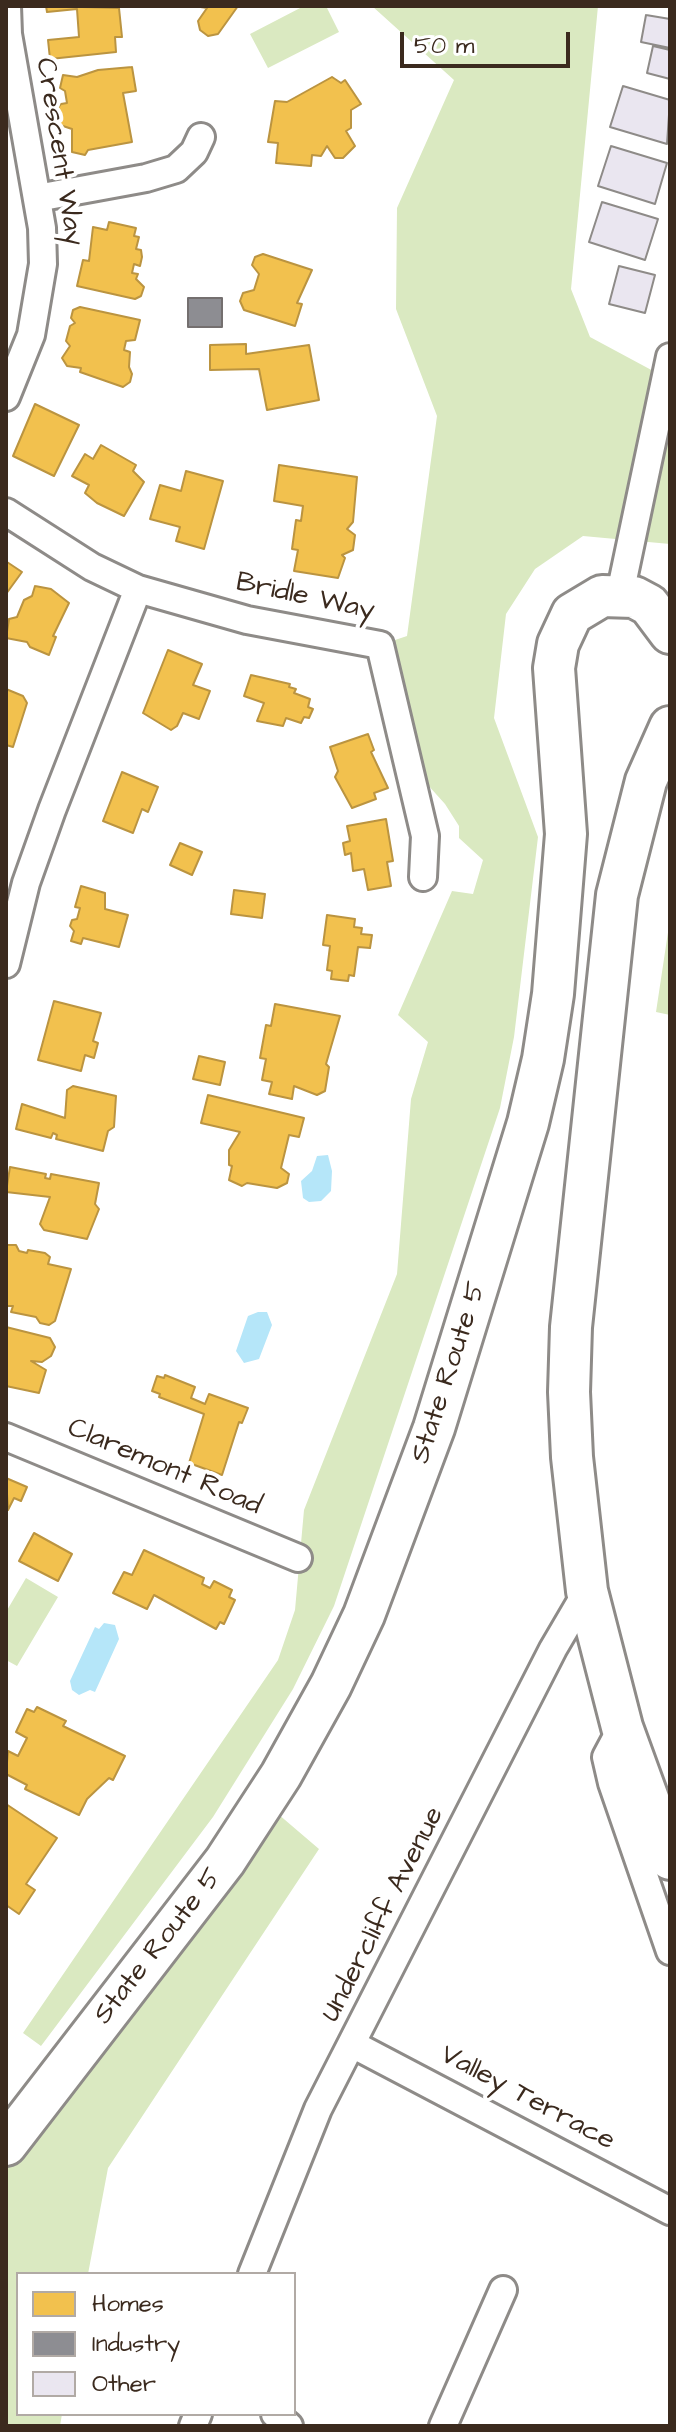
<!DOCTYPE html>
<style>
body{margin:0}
#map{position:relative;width:676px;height:2432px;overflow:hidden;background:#fff;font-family:"Architects Daughter",sans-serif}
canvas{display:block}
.frame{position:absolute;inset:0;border:8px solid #3b2a1e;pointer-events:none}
.legend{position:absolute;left:16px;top:2272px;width:280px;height:144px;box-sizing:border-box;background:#fff;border:2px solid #b1aaa5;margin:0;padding:10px 14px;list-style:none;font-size:24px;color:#3b2a1e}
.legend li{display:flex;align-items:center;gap:16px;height:40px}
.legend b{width:40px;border:2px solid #b1aaa5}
.scale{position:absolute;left:400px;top:32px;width:170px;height:36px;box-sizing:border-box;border:4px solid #3b2a1e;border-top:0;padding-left:10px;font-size:24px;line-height:28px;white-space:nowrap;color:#3b2a1e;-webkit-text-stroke:6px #fff;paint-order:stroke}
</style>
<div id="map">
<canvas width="676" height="2432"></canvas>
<div class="frame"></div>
<ul class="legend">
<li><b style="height:22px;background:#f2c14e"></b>Homes</li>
<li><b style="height:22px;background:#8d8d92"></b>Industry</li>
<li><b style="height:22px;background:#eae6f0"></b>Other</li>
</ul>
<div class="scale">50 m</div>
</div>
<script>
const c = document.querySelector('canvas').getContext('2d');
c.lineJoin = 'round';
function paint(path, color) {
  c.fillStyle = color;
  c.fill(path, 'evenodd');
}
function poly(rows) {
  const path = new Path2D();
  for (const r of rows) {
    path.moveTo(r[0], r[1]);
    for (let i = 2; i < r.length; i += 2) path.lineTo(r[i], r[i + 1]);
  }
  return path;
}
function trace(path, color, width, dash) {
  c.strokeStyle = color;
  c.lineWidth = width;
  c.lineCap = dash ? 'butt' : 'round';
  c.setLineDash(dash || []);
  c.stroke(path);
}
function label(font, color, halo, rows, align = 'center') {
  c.font = font + ' "Architects Daughter",sans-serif';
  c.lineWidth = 8;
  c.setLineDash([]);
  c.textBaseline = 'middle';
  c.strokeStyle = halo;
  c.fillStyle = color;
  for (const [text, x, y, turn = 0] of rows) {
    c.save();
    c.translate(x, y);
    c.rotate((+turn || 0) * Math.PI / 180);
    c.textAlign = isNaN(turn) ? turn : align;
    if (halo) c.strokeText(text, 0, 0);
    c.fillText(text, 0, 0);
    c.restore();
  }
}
paint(poly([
 [304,6,326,6,339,32,268,68,250,34],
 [372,6,598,6,571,289,590,337,670,380,670,544,583,536,535,569,506,614,494,718,538,837,514,1037,500,1108,334,1606,293,1689,213,1817,41,2046,23,2033,278,1660,295,1610,304,1510,397,1274,411,1099,428,1042,398,1015,452,891,473,894,483,860,459,838,459,826,445,804,409,764,380,645,407,636,437,416,396,309,397,208,454,80],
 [670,919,670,1015,656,1012],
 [26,1578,58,1597,17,1666,6,1660,6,1612],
 [264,1802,319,1849,108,2168,88,2274,18,2274,18,2414,62,2414,60,2426,6,2426,6,2145]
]), '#dae9c1');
paint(poly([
 [328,1155,332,1171,331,1191,321,1201,309,1202,303,1198,301,1181,312,1171,317,1156],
 [258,1312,267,1312,272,1325,259,1359,244,1363,236,1351,248,1316],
 [104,1623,115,1625,119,1639,95,1692,90,1690,79,1695,72,1690,70,1681,95,1627,99,1629]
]), '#b5e6f9');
const homes = poly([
 [46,6,119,8,122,37,115,37,116,52,50,59,48,40,79,37,77,9,47,12,46,6],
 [194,6,238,6,218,34,208,36,200,30,198,21,207,8,194,6],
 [132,67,136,91,123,93,132,142,88,150,85,155,72,152,72,129,57,124,55,112,61,104,67,103,65,91,60,88,63,75,77,77,98,70,132,67],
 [332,77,341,83,345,80,361,104,351,110,351,128,346,131,355,146,343,158,335,158,327,146,321,156,312,155,311,166,276,163,278,143,268,142,275,101,287,102,332,77],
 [109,222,136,228,134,236,139,237,136,249,141,250,142,257,140,266,134,264,132,273,138,274,136,279,144,287,141,296,135,299,77,286,83,260,89,261,93,227,107,230,109,222],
 [263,254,312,270,297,303,302,304,295,326,244,310,240,301,243,293,254,290,259,274,252,265,255,257,263,254],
 [80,307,140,320,135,340,126,341,124,350,130,352,129,367,132,374,130,382,123,387,80,372,81,368,67,366,62,358,70,346,66,341,70,326,75,323,71,318,73,310,80,307],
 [246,344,246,354,309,345,319,400,267,410,259,369,210,370,210,345,246,344],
 [35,404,79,425,54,476,13,456,35,404],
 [101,445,136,465,133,471,144,482,124,516,97,503,85,493,89,485,72,476,85,454,93,459,101,445],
 [279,465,357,477,353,522,347,529,355,535,353,550,342,555,345,558,338,578,294,571,298,550,292,549,296,520,301,521,303,506,274,501,279,465],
 [186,471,223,481,204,549,176,541,180,527,150,519,160,485,181,491,186,471],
 [7,562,22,572,6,594,6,564,7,562],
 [35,586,51,589,69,603,53,636,56,637,49,655,30,647,27,642,6,638,9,619,17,617,24,600,32,596,35,586],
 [168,650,202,664,193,685,210,691,199,719,183,713,177,726,171,730,143,713,168,650],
 [251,675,290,684,289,687,296,689,294,693,310,699,308,707,313,709,309,718,304,717,301,723,286,718,283,726,257,721,264,703,244,696,251,675],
 [6,689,23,696,27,703,13,747,6,745,6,689],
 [368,734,374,750,371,752,388,788,374,793,376,799,352,808,335,777,338,771,330,747,368,734],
 [122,772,158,787,148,812,142,809,133,833,103,821,122,772],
 [386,819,393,861,387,862,391,886,368,890,364,869,353,871,351,853,345,855,343,843,350,841,347,826,386,819],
 [180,843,202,852,192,875,170,865,180,843],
 [81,886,105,893,105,909,128,915,119,947,83,938,81,944,71,941,74,931,70,926,72,920,77,919,80,908,75,907,81,886],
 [234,890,265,894,262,918,231,914,234,890],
 [327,915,355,919,354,927,362,928,361,934,372,935,370,948,358,947,354,976,349,975,348,981,331,979,332,971,327,970,330,946,323,945,327,915],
 [54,1001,101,1013,93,1041,98,1043,94,1058,85,1055,81,1071,38,1060,54,1001],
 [275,1004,340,1016,326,1064,329,1067,325,1091,317,1095,294,1086,292,1099,269,1094,272,1082,262,1080,266,1059,260,1058,266,1025,271,1026,275,1004],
 [199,1056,225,1062,220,1085,193,1079,199,1056],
 [73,1086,116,1096,114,1127,108,1131,103,1151,56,1139,57,1135,53,1133,51,1138,16,1129,22,1104,65,1118,67,1090,73,1086],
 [208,1095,304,1118,299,1137,289,1135,281,1168,289,1174,287,1183,277,1188,247,1183,242,1186,229,1180,232,1166,229,1165,229,1150,240,1132,201,1123,208,1095],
 [10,1167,46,1174,45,1178,50,1179,51,1174,99,1183,95,1204,99,1209,87,1239,44,1230,40,1224,50,1197,6,1192,10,1167],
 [6,1245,16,1245,19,1251,27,1253,28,1250,45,1253,50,1257,48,1264,71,1269,55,1321,49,1325,40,1323,36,1317,11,1312,13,1306,6,1306,6,1245],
 [6,1327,50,1338,55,1347,51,1356,42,1362,31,1361,46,1370,39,1393,6,1386,6,1327],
 [165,1375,195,1387,191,1398,205,1404,209,1394,248,1408,242,1423,239,1422,222,1475,189,1463,204,1414,159,1397,160,1394,152,1391,157,1376,164,1378,165,1375],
 [6,1478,27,1487,21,1501,14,1498,8,1510,6,1478],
 [34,1533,72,1554,58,1581,19,1561,34,1533],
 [144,1550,204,1578,202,1584,210,1588,214,1581,232,1590,229,1597,235,1600,224,1624,220,1622,216,1629,154,1595,147,1609,113,1593,124,1572,132,1575,144,1550],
 [37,1707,66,1721,63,1726,125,1756,113,1780,109,1778,87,1799,79,1815,25,1789,27,1785,6,1774,8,1751,18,1756,27,1738,16,1732,27,1709,34,1712,37,1707],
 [6,1804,57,1838,26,1884,35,1890,19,1914,6,1905,6,1804]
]);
paint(homes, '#f2c14e');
trace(homes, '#bb9440', 2);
const industry = poly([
 [188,298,222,298,222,327,188,327,188,298]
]);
paint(industry, '#8d8d92');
trace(industry, '#746f6f', 2);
const building = poly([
 [646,15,670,19,670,48,641,42,646,15],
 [653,46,670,50,670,79,647,73,653,46],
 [623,86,670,100,667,144,610,127,623,86],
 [611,146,667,163,655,204,598,186,611,146],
 [602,202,658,219,645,260,589,242,602,202],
 [619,266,655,275,645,313,609,304,619,266]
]);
paint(building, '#eae6f0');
trace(building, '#8e8b88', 2);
const minor = poly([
 [37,198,146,178,176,169,194,152,201,137],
 [6,397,31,335,43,264,42,228,8,34,7,6],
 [6,512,92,567,138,589,247,620,380,645,425,836,423,877],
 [620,594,670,357],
 [6,964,26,883,52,810,138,589],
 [6,1437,298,1558],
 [622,1727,606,1757,612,1783,670,1951],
 [354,2045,670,2211],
 [252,2274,318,2109,553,1649,587,1591],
 [275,2414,289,2426],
 [193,2426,198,2414],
 [443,2426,503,2290]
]);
const primary = poly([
 [670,727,646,781,617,895,571,1327,569,1392,572,1457,587,1591,622,1727,670,1859],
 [6,2145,225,1861,281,1775,331,1685,364,1615,434,1428,528,1123,543,1059,553,994,566,834,554,668,558,644,572,614,602,596,634,597,649,605,670,633]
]);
trace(minor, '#8e8b88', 32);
trace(primary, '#8e8b88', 46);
trace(minor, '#fff', 26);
trace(primary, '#fff', 40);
label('28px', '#3b2a1e', '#fff', [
 ["Crescent Way",58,152,81],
 ["Bridle Way",305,598,12],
 ["State Route 5",450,1373,-72],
 ["Claremont Road",164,1468,23],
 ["Undercliff Avenue",384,1915,-63],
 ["State Route 5",159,1947,-52],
 ["Valley Terrace",527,2099,28]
]);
</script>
